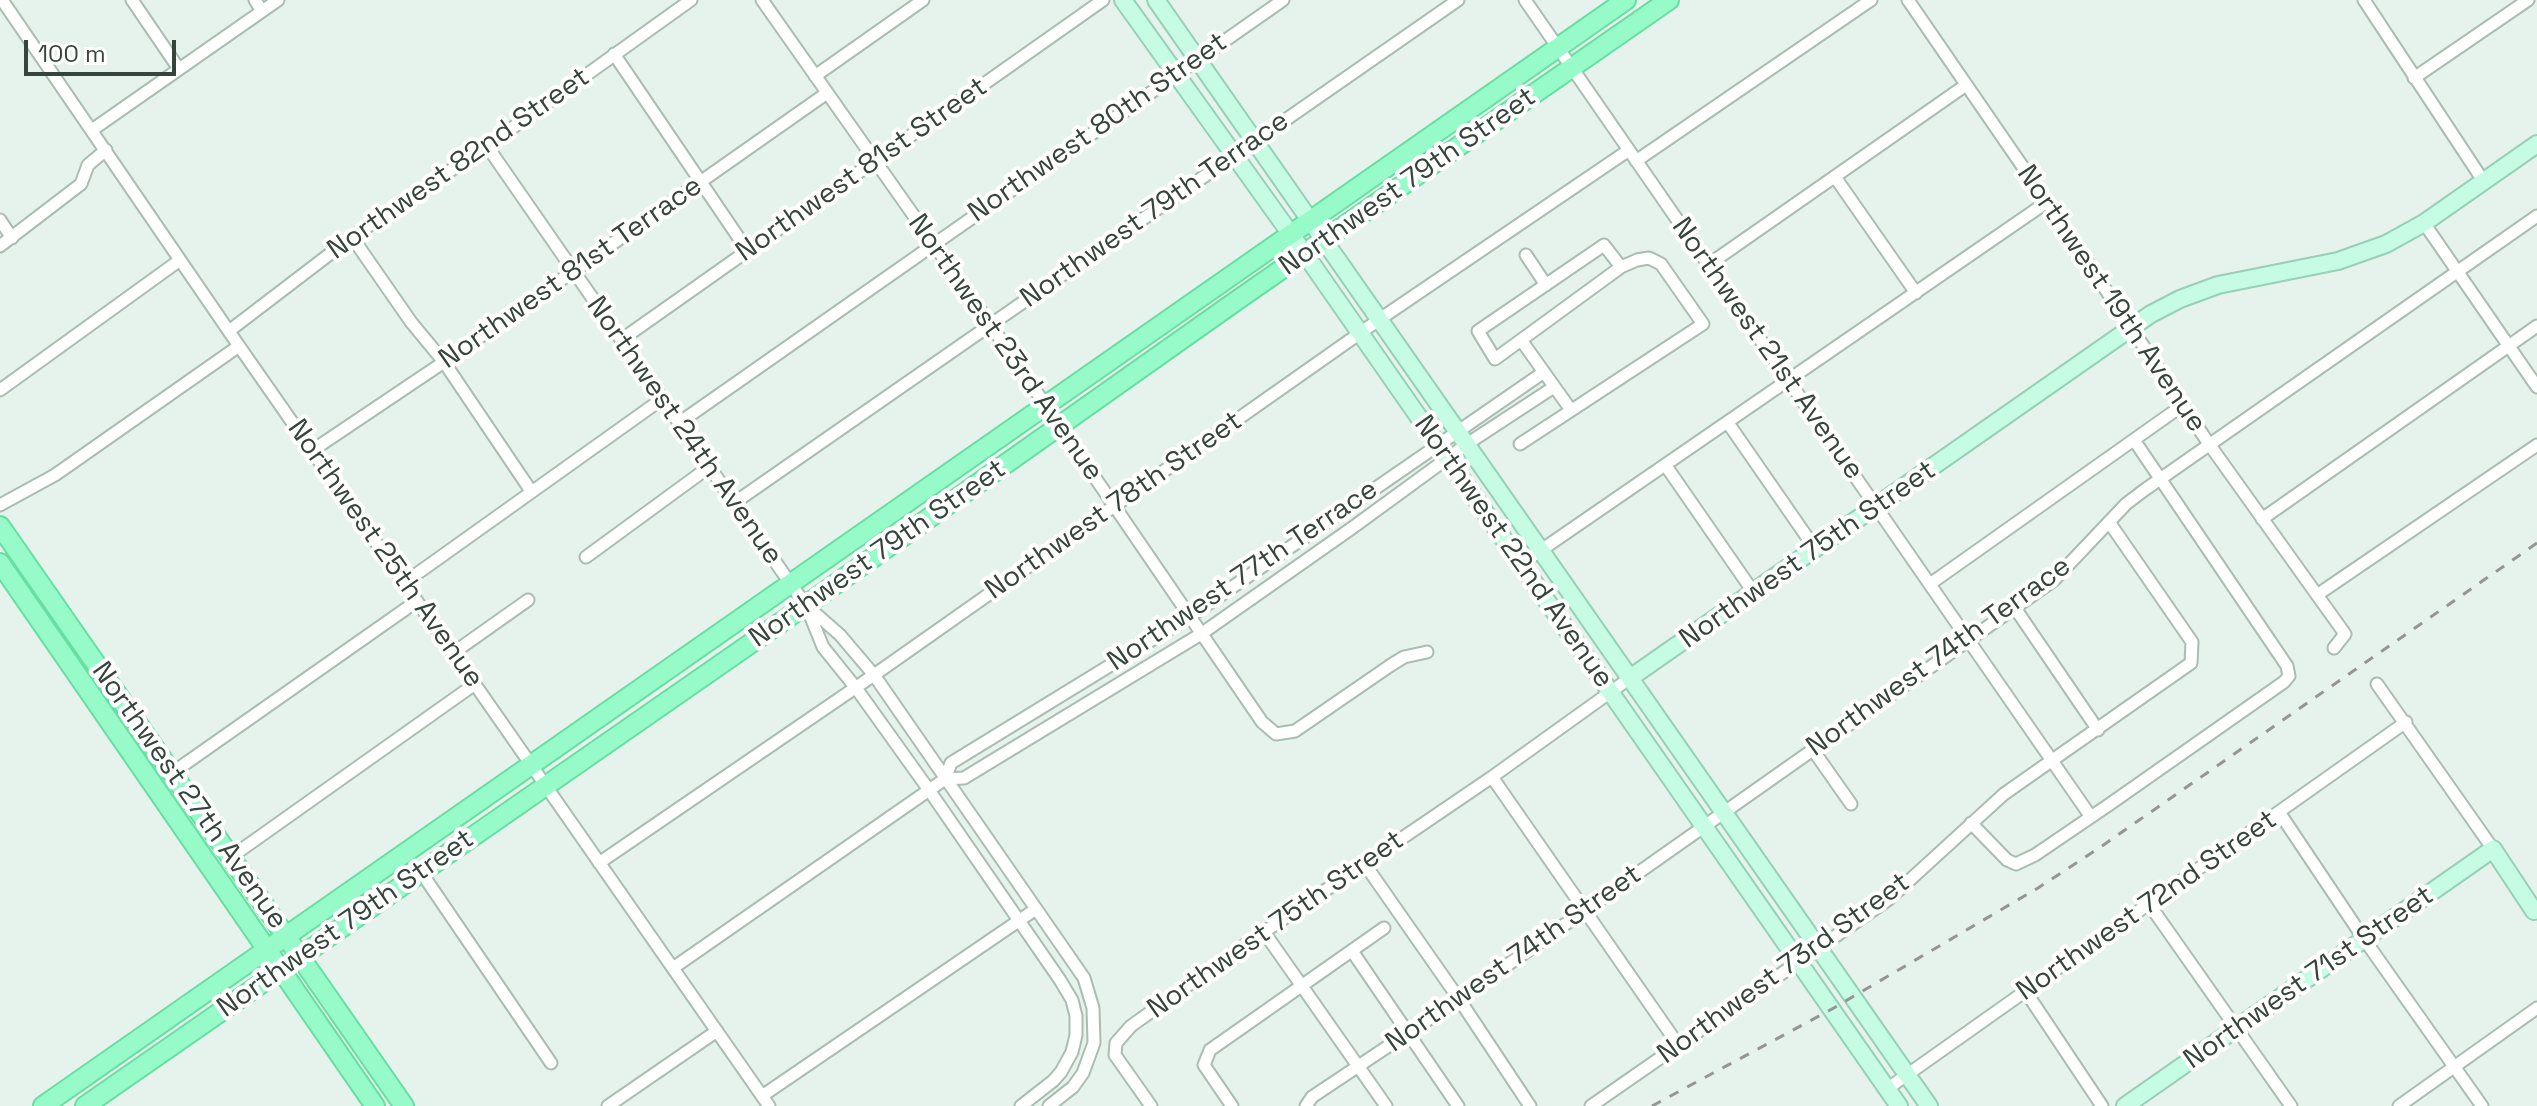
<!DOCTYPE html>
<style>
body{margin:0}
#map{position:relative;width:2537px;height:1106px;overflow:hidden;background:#e6f2ec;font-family:"Space Grotesk",sans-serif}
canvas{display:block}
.scale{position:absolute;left:24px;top:40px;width:152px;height:36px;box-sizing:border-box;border:4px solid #35453b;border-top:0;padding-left:10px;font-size:24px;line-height:28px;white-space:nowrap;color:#35453b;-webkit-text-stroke:6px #fff;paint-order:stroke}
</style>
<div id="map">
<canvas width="2537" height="1106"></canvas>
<div class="scale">100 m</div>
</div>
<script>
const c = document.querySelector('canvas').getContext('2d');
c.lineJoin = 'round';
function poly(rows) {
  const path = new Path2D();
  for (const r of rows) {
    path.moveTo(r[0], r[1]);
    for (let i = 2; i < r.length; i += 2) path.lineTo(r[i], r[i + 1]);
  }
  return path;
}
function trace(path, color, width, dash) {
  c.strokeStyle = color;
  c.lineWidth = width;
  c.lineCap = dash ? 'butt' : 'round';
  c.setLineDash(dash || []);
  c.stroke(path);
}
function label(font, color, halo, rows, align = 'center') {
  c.font = font + ' "Space Grotesk",sans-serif';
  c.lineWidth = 8;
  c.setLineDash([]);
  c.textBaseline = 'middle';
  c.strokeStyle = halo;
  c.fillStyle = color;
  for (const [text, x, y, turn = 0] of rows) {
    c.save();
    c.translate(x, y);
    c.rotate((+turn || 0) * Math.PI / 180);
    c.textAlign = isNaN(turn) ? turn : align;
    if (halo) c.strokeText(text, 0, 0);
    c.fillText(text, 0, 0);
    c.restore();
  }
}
const street = poly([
 [2,0,239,346,769,1106],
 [132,0,179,69],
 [255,0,262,11],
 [762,0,990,324,1262,722,1276,734,1295,731,1391,665,1404,657,1427,652],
 [1525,0,2091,817],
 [1908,0,2047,202,2209,444,2345,634,2334,648],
 [2364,0,2484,182],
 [614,54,747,250],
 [815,76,923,0],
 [2414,78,2528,0],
 [92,130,278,0],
 [487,146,790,583,806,605,840,635,874,675,1084,978,1093,1008,1094,1043,1083,1073,1073,1087,1049,1106],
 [1636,161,1871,0],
 [1835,177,1916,293],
 [0,220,12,238],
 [2424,223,2537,387],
 [352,237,411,322,444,362,531,491],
 [0,246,81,184,88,165,106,150],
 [1526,255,1546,285],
 [1708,265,1966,85],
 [229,331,352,237,487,146,691,0],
 [621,340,1103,0],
 [1521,340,1571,410],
 [0,390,180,260],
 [679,423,1283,0],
 [1728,423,1816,550],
 [1520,444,1703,324,1661,264,1649,258,1637,260,1621,267,1495,359,1478,331,1604,245,1621,267],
 [313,450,444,362,827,93],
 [1666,466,1754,593],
 [734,503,1458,0],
 [0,505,55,475,239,346],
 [2262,519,2537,326],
 [586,557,709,467],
 [1521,564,2047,202],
 [404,583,662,399],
 [1930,584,2183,405],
 [2317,595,2537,445],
 [2015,608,2098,730],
 [808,610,823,647,856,688,929,790,1060,980,1072,1000,1076,1016,1076,1035,1072,1052,1061,1072,1053,1081,1021,1106],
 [453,653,528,600],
 [2377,684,2493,849],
 [1813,750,1851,804],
 [172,773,417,601],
 [1492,777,1679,1046],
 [945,779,951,763,1189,617,1544,372],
 [2279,812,2364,939,2482,1106],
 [1971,823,2007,860,2016,864,2035,855,2110,804,2284,682,2289,676,2287,666,2134,440],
 [231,857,475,684],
 [599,863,874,675,1380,319,1629,150],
 [1364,863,1459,999,1530,1106],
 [421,872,551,1063],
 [2149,904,2291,1106],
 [1264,932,1386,1106],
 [1352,951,1458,1106],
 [673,968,945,779,964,778,1201,634,1352,528,1467,444,1554,387],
 [2026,992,2102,1106],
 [1887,1089,2406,722],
 [762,1096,1036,909],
 [608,1106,717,1031],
 [1151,1106,1115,1055,1116,1043,1131,1026,1236,951,1492,777,1630,678],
 [1232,1106,1204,1065,1210,1050,1384,928],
 [1306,1106,1312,1097,1459,999,2054,580,2126,504,2143,491,2537,216],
 [1591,1106,1889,899,2004,794,2191,663,2192,642,2109,522],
 [2399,1106,2537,1008]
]);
const secondary = poly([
 [1123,0,1305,254,1899,1106],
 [1156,0,1929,1106],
 [1630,678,2151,314,2180,299,2218,285,2338,261,2386,244,2424,223,2537,144],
 [2125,1106,2493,849,2534,911,2537,909]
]);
const primary = poly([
 [0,526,404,1106],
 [0,563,375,1106],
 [43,1106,1626,0],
 [85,1106,806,605,1236,301,1669,0]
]);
trace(street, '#a9bdb2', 15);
trace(secondary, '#97d0b5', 20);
trace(primary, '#68dea2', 22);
trace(street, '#fff', 11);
trace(secondary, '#c6fce4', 16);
trace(primary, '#97fac9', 18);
trace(poly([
 [1652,1106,1832,1009,2038,888,2102,846,2537,543]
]), '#959595', 3, [10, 10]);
label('28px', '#35453b', '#fff', [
 ["Northwest 80th Street",1098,128,-35],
 ["Northwest 82nd Street",459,164,-35],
 ["Northwest 81st Street",862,170,-35],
 ["Northwest 79th Street",1408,182,-35],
 ["Northwest 79th Terrace",1155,210,-35],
 ["Northwest 81st Terrace",571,273,-35],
 ["Northwest 19th Avenue",2111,299,56],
 ["Northwest 23rd Avenue",1005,348,55],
 ["Northwest 21st Avenue",1767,349,55],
 ["Northwest 24th Avenue",684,431,55],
 ["Northwest 78th Street",1114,506,-35],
 ["Northwest 22nd Avenue",1513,552,55],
 ["Northwest 25th Avenue",385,554,55],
 ["Northwest 79th Street",878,554,-35],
 ["Northwest 75th Street",1808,555,-35],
 ["Northwest 77th Terrace",1243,576,-34],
 ["Northwest 74th Terrace",1939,657,-36],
 ["Northwest 27th Avenue",189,796,55],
 ["Northwest 72nd Street",2147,906,-35],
 ["Northwest 79th Street",346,924,-35],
 ["Northwest 75th Street",1276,925,-35],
 ["Northwest 74th Street",1514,959,-35],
 ["Northwest 73rd Street",1784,969,-36],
 ["Northwest 71st Street",2309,978,-35]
]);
</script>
